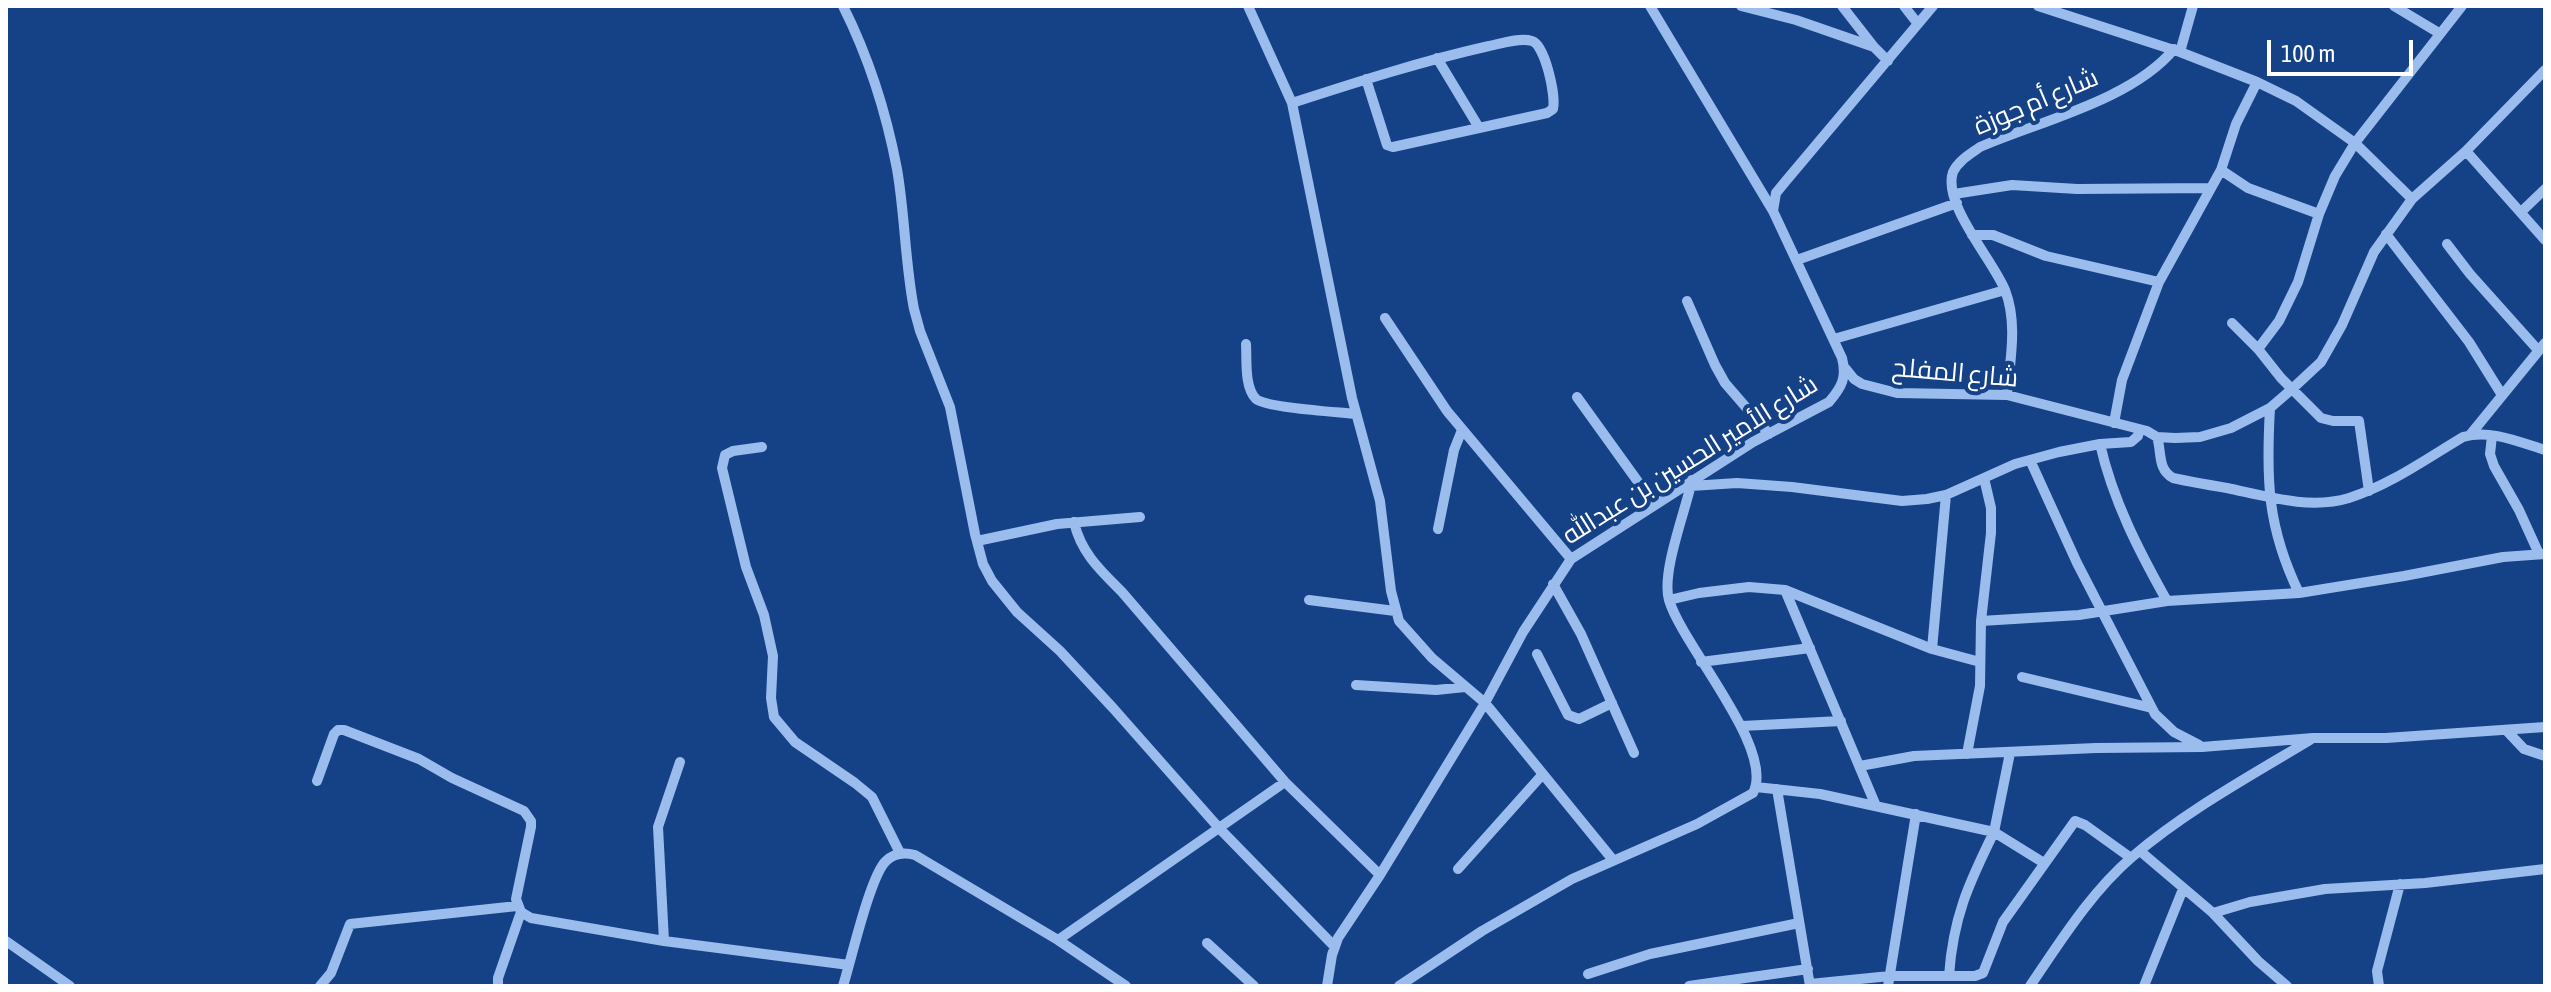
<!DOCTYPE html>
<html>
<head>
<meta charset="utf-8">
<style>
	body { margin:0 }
	#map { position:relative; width:2551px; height:992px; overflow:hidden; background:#154286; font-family:"Asap Condensed",sans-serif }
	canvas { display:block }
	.frame { position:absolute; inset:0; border:8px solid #fff; pointer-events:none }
	.scale { position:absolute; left:2267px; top:40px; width:146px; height:36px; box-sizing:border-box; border:4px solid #fff; border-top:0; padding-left:10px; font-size:24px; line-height:28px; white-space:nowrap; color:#fff; -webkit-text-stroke:6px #154286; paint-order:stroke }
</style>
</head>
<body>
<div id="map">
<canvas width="2551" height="992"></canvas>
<div class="frame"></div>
<div class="scale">100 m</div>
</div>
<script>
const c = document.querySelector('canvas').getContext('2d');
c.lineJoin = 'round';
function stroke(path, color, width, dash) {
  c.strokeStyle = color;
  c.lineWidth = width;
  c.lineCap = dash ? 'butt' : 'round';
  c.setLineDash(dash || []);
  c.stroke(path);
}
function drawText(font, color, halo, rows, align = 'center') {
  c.font = font + ' "Asap Condensed",Cairo,sans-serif';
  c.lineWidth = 8;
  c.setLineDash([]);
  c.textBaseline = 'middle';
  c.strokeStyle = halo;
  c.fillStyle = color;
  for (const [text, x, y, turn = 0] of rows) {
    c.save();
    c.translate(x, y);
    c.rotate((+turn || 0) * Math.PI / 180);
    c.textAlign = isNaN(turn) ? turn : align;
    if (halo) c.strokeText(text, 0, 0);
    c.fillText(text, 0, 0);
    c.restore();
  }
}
stroke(new Path2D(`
	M843,6C869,58 886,111 897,169C905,215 905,263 914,309L920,331L950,407L975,534L983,564L992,581L1017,612L1060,651L1113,708L1219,828L1334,946
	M1248,6L1292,103L1352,398L1380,501L1391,591L1399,621L1432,658L1485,703L1613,860
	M1741,6L1796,20L1874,47
	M1842,6L1874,47L1888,61
	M1904,6L1918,24
	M2038,6L2180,52L2257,82L2296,101L2355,143L2412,199
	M2394,6L2439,33
	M2180,52L2193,6
	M1437,58L1478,126
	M1292,103C1357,82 1422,61 1489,46C1501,44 1519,37 1532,41C1545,45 1556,95 1553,109L1547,113L1393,147L1387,145L1366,79
	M2466,151L2545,240
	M2221,170L2248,188L2319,214
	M1954,194L2012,185L2077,189L2211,188
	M1773,211L1776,193L1785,182L1933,6
	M2521,212L2545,189
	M2386,234L2469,342L2502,395
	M1972,235H1993L2046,256L2159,282
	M2447,244L2470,274L2538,350
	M1797,260L1957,203
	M1687,301L1715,365L1725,383L1769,434
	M1385,318L1447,411L1571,559
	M2232,323L2258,349L2281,378L2321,418L2333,421H2359L2369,491
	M1834,339L2005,290
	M1246,344C1247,359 1244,387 1256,399C1267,408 1338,412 1356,414
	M2258,349L2279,321L2298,282L2319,214L2335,176L2355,143L2462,6
	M1846,369L1854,379L1862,384L1897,393L2007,395L2147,431L2157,437L2175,438L2200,437L2231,428L2270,408L2292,389L2321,362L2342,325L2374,252L2412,199L2466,151L2545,70
	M2007,395C2010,361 2018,323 2005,290C1993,260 1942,204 1953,172C1958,161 1970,154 1980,147C2040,121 2132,100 2174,49
	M1577,397L1654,504
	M2270,408C2266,479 2267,527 2299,593
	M2114,423L2122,380L2159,282L2221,170L2236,124L2257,82
	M2470,435L2545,343
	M2492,436L2490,454L2494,466L2519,510L2539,554
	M2157,437C2162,452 2157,469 2173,478C2191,482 2209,485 2227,488C2265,496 2310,510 2349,498C2390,485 2426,459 2463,437C2490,429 2519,442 2545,450
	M2100,444C2113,501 2139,551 2167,601
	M762,447L733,451L725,455L722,468L746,567L764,615L773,656L771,698L774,717L795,742L855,783L872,797L900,853
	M2030,460L2077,563L2155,714L2174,732L2199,745
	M1691,486L1737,483L1792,487L1902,501L1927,499L1946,495L2015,464L2059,452L2100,444L2131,442L2138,436L2139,430
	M1074,522C1081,553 1101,571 1122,592L1285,782L1380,875
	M1438,529L1454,450L1462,430
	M977,541L1057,524L1140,517
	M1553,584L1581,634L1634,753
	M1785,590L1876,806
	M1309,600L1395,611
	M1669,600L1699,593L1749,587L1785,590L1932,649L1980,662
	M1981,621L2079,615L2167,601L2299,593L2404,576L2503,557L2545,554
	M1932,649L1946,495
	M1537,654L1568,715L1579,719L1612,703
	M1701,662L1810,648
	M2022,677L2152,708
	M1356,685L1436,690L1465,687
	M1742,726L1841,721
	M2507,731L2524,749L2545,756
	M1967,754L1980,686L1981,621L1991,533V508L1984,478
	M1860,766L1914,756L2096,748L2202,747L2313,738H2386L2545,727
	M317,781L334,734L338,730H344L419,759L452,778L524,811L531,821V827L516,899L521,912L531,918L664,941L849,965
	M1756,787L1820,794L1994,832L2010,753
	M1777,789L1810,986
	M2140,851L2213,913L2250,902L2325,889L2425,883L2545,869
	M1458,869L1542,775
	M2213,913L2258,961L2287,986
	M1058,940L1285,782
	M6,941L70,986
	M664,941L658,827L680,762
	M1207,943L1254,986
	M1588,974L1650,954L1799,923
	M1949,976C1953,917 1969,883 1994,832L2044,863
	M1810,984L1890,976H1975L1983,973L2003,922L2075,821L2085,825L2131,858
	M320,986L331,973L350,924L517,906
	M498,986V978L521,912
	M843,986C851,961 870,876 886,861C894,853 904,852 915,855L1058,940L1126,986
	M1327,986L1332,955L1338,938L1380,875L1485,703L1523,632L1571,559L1753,442L1829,402C1842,387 1847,377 1842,358L1773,211L1650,6
	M1399,986L1482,931L1572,879L1697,824L1753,793C1776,749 1683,647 1669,600C1661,572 1686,510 1692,480
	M1689,986L1808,969
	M1888,986L1916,814
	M2030,986C2060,942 2091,892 2132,857C2186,811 2250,776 2310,740
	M2144,986L2183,889
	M2379,986L2377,971L2400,884`), '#9bbdee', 10);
drawText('26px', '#fff', '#154286', [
	["شارع أم جوزة",2036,102,-23],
	["شارع المفلح",1955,373,5],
	["شارع الأمير الحسين بن عبدالله",1690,460,-32]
]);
</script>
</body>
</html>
